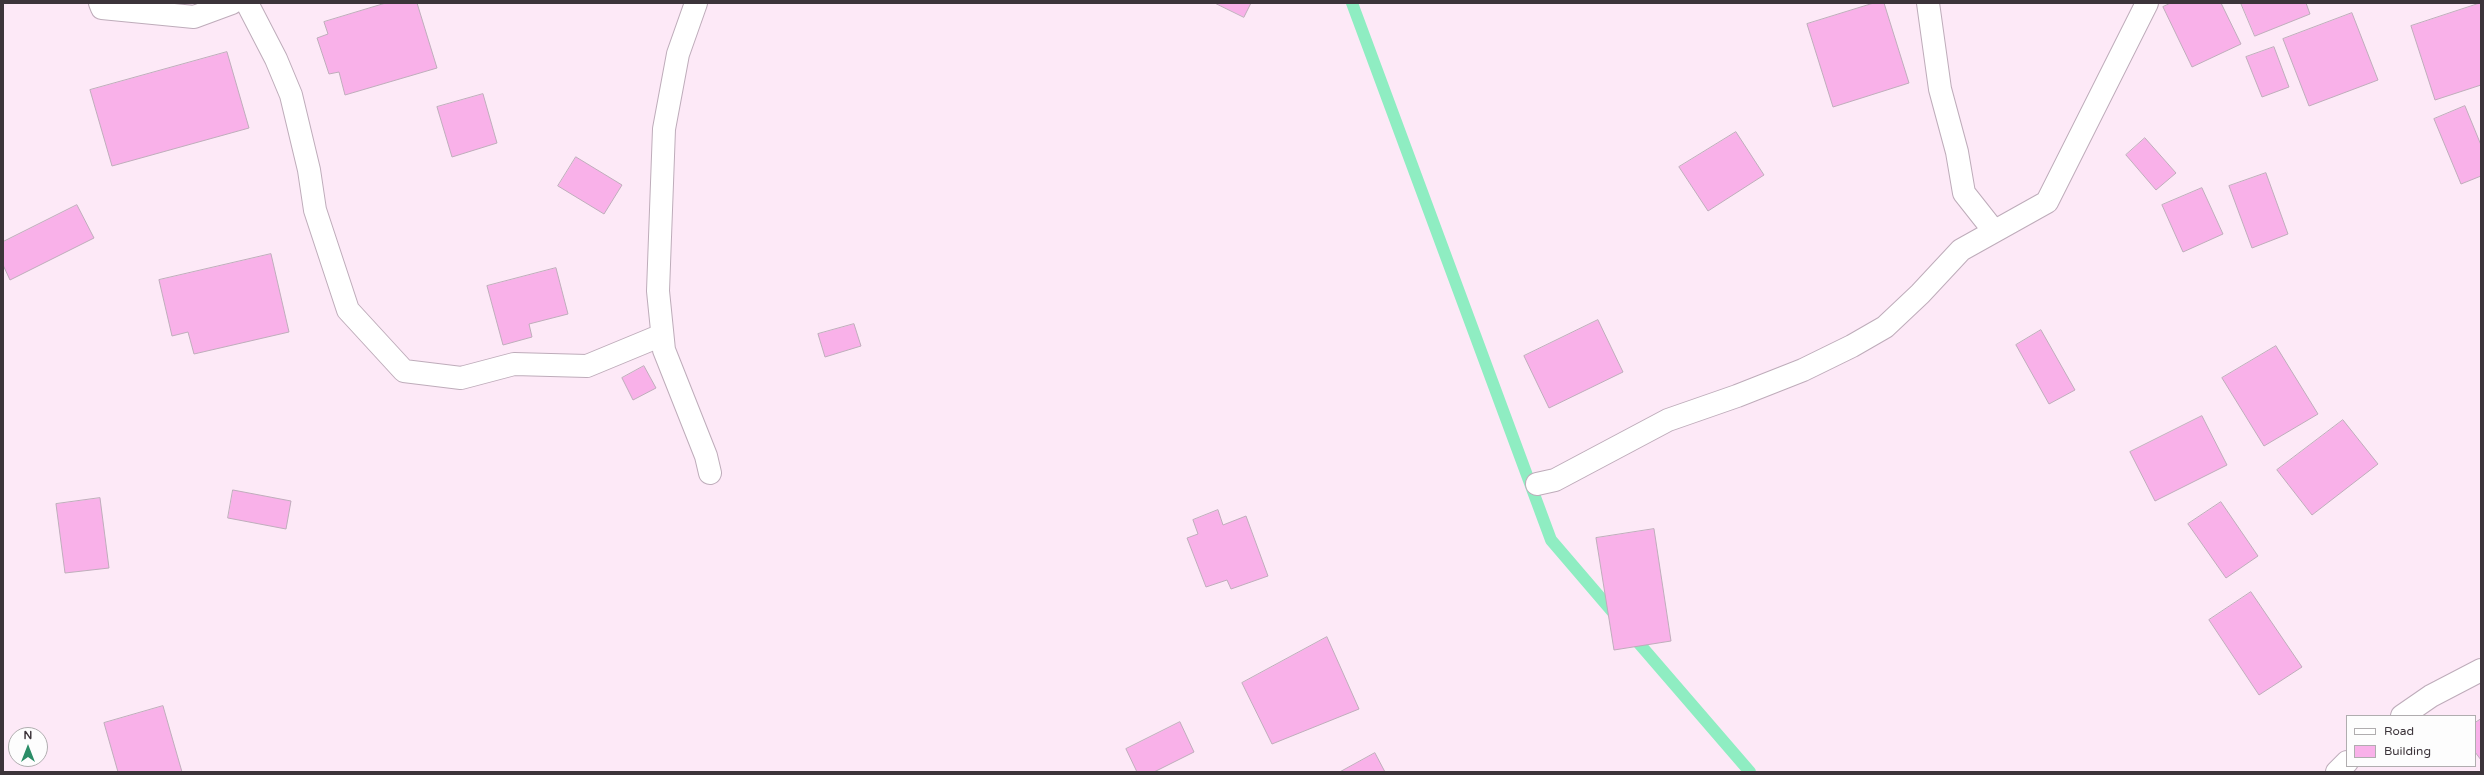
<!DOCTYPE html>
<html>
<head>
<meta charset="utf-8">
<style>
	body { margin:0 }
	#map { position:relative; width:2484px; height:775px; overflow:hidden; background:#fde9f7; font-family:"Varela Round",sans-serif }
	canvas { display:block }
	.frame { position:absolute; inset:0; border:4px solid #3c343a; pointer-events:none }
	.legend { position:absolute; left:2346px; top:715px; width:130px; height:52px; box-sizing:border-box; background:#fdfdfd; border:1px solid #b0adaf; margin:0; padding:5px 7px; list-style:none; font-size:12px; color:#3c343a }
	.legend li { display:flex; align-items:center; gap:8px; height:20px }
	.legend b { width:20px; border:1px solid #b0adaf }
	.north { position:absolute; left:8px; top:727px; width:40px; height:40px; box-sizing:border-box; background:#fdfdfd; border:1px solid #b0adaf; border-radius:50%; rotate:0deg; font-size:11px; font-weight:700; line-height:16px; text-align:center; color:#3c343a }
	.north::after { content:''; display:block; margin:auto; width:14px; height:18px; background:#2b8d67; clip-path:polygon(50% 0,100% 100%,50% 72%,0 100%) }
</style>
</head>
<body>
<div id="map">
<canvas width="2484" height="775"></canvas>
<div class="frame"></div>
<ul class="legend">
<li><b style="height:5px;background:#fff"></b>Road</li>
<li><b style="height:11px;background:#f9b1e9"></b>Building</li>
</ul>
<div class="north">N</div>
</div>
<script>
const c = document.querySelector('canvas').getContext('2d');
c.lineJoin = 'round';
function stroke(path, color, width, dash) {
  c.strokeStyle = color;
  c.lineWidth = width;
  c.lineCap = dash ? 'butt' : 'round';
  c.setLineDash(dash || []);
  c.stroke(path);
}
function paint(path, color) {
  c.fillStyle = color;
  c.fill(path, 'evenodd');
}
stroke(new Path2D(`
	M1352,3L1551,540L1617,617
	M1630,633L1750,772`), '#8fedc2', 12);
const building = new Path2D(`
	M386,3H417L437,68L345,95L339,72L329,74L317,38L328,34L324,22Z
	M1215,3H1251L1244,17Z
	M1874,3H1884L1909,83L1833,107L1807,24Z
	M2171,3H2221L2241,44L2192,67L2163,7Z
	M2241,3H2306L2310,14L2255,36Z
	M2481,3V85L2435,100L2411,26Z
	M2352,13L2378,80L2309,106L2283,39Z
	M2274,47L2289,87L2262,97L2246,57Z
	M227,52L249,128L112,166L90,90Z
	M483,94L497,143L452,157L437,107Z
	M2465,106L2481,145V176L2461,184L2434,119Z
	M1736,132L1764,175L1708,211L1679,167Z
	M2145,138L2176,173L2156,190L2126,155Z
	M576,157L622,185L604,214L558,186Z
	M2266,173L2288,234L2252,248L2229,186Z
	M2202,188L2223,234L2183,252L2162,205Z
	M77,205L94,238L10,280L3,265V242Z
	M271,254L289,332L194,354L188,332L172,336L159,280Z
	M556,268L568,314L529,324L532,337L503,345L487,286Z
	M1598,320L1623,372L1549,408L1524,356Z
	M854,324L861,346L825,357L818,334Z
	M2041,330L2075,390L2049,404L2016,345Z
	M2276,346L2318,414L2264,446L2222,378Z
	M644,366L656,388L633,400L622,378Z
	M2202,416L2227,465L2155,501L2130,452Z
	M2343,420L2378,464L2312,515L2277,470Z
	M233,490L291,501L286,529L228,518Z
	M100,498L109,568L65,573L56,504Z
	M2221,502L2258,556L2226,578L2188,524Z
	M1218,510L1223,525L1246,516L1268,576L1231,589L1227,580L1206,587L1187,538L1198,534L1193,520Z
	M1654,529L1671,641L1614,650L1596,538Z
	M2251,592L2302,667L2259,695L2209,620Z
	M1327,637L1359,709L1272,744L1242,683Z
	M163,706L182,772H118L104,723Z
	M2481,719V760L2475,752V723Z
	M1180,722L1194,752L1154,772H1137L1126,749Z
	M1375,753L1385,772H1340Z`);
paint(building, '#f9b1e9');
stroke(building, '#bfadbb', 1);
const minor = new Path2D(`
	M100,3L102,8L194,17L232,3
	M247,3L276,59L291,95L309,170L315,210L348,310L404,371L461,378L514,364L587,366L662,335
	M696,3L678,54L664,129L658,291L664,350L706,456L710,473
	M1928,3L1940,89L1957,152L1964,193L1994,231
	M1537,484L1555,480L1668,420L1737,396L1803,370L1852,346L1885,327L1920,294L1961,250L2047,202L2147,3
	M2402,716L2431,696L2481,670
	M2337,772L2347,762`);
stroke(minor, '#beacba', 24);
stroke(minor, '#fff', 22);
</script>
</body>
</html>
